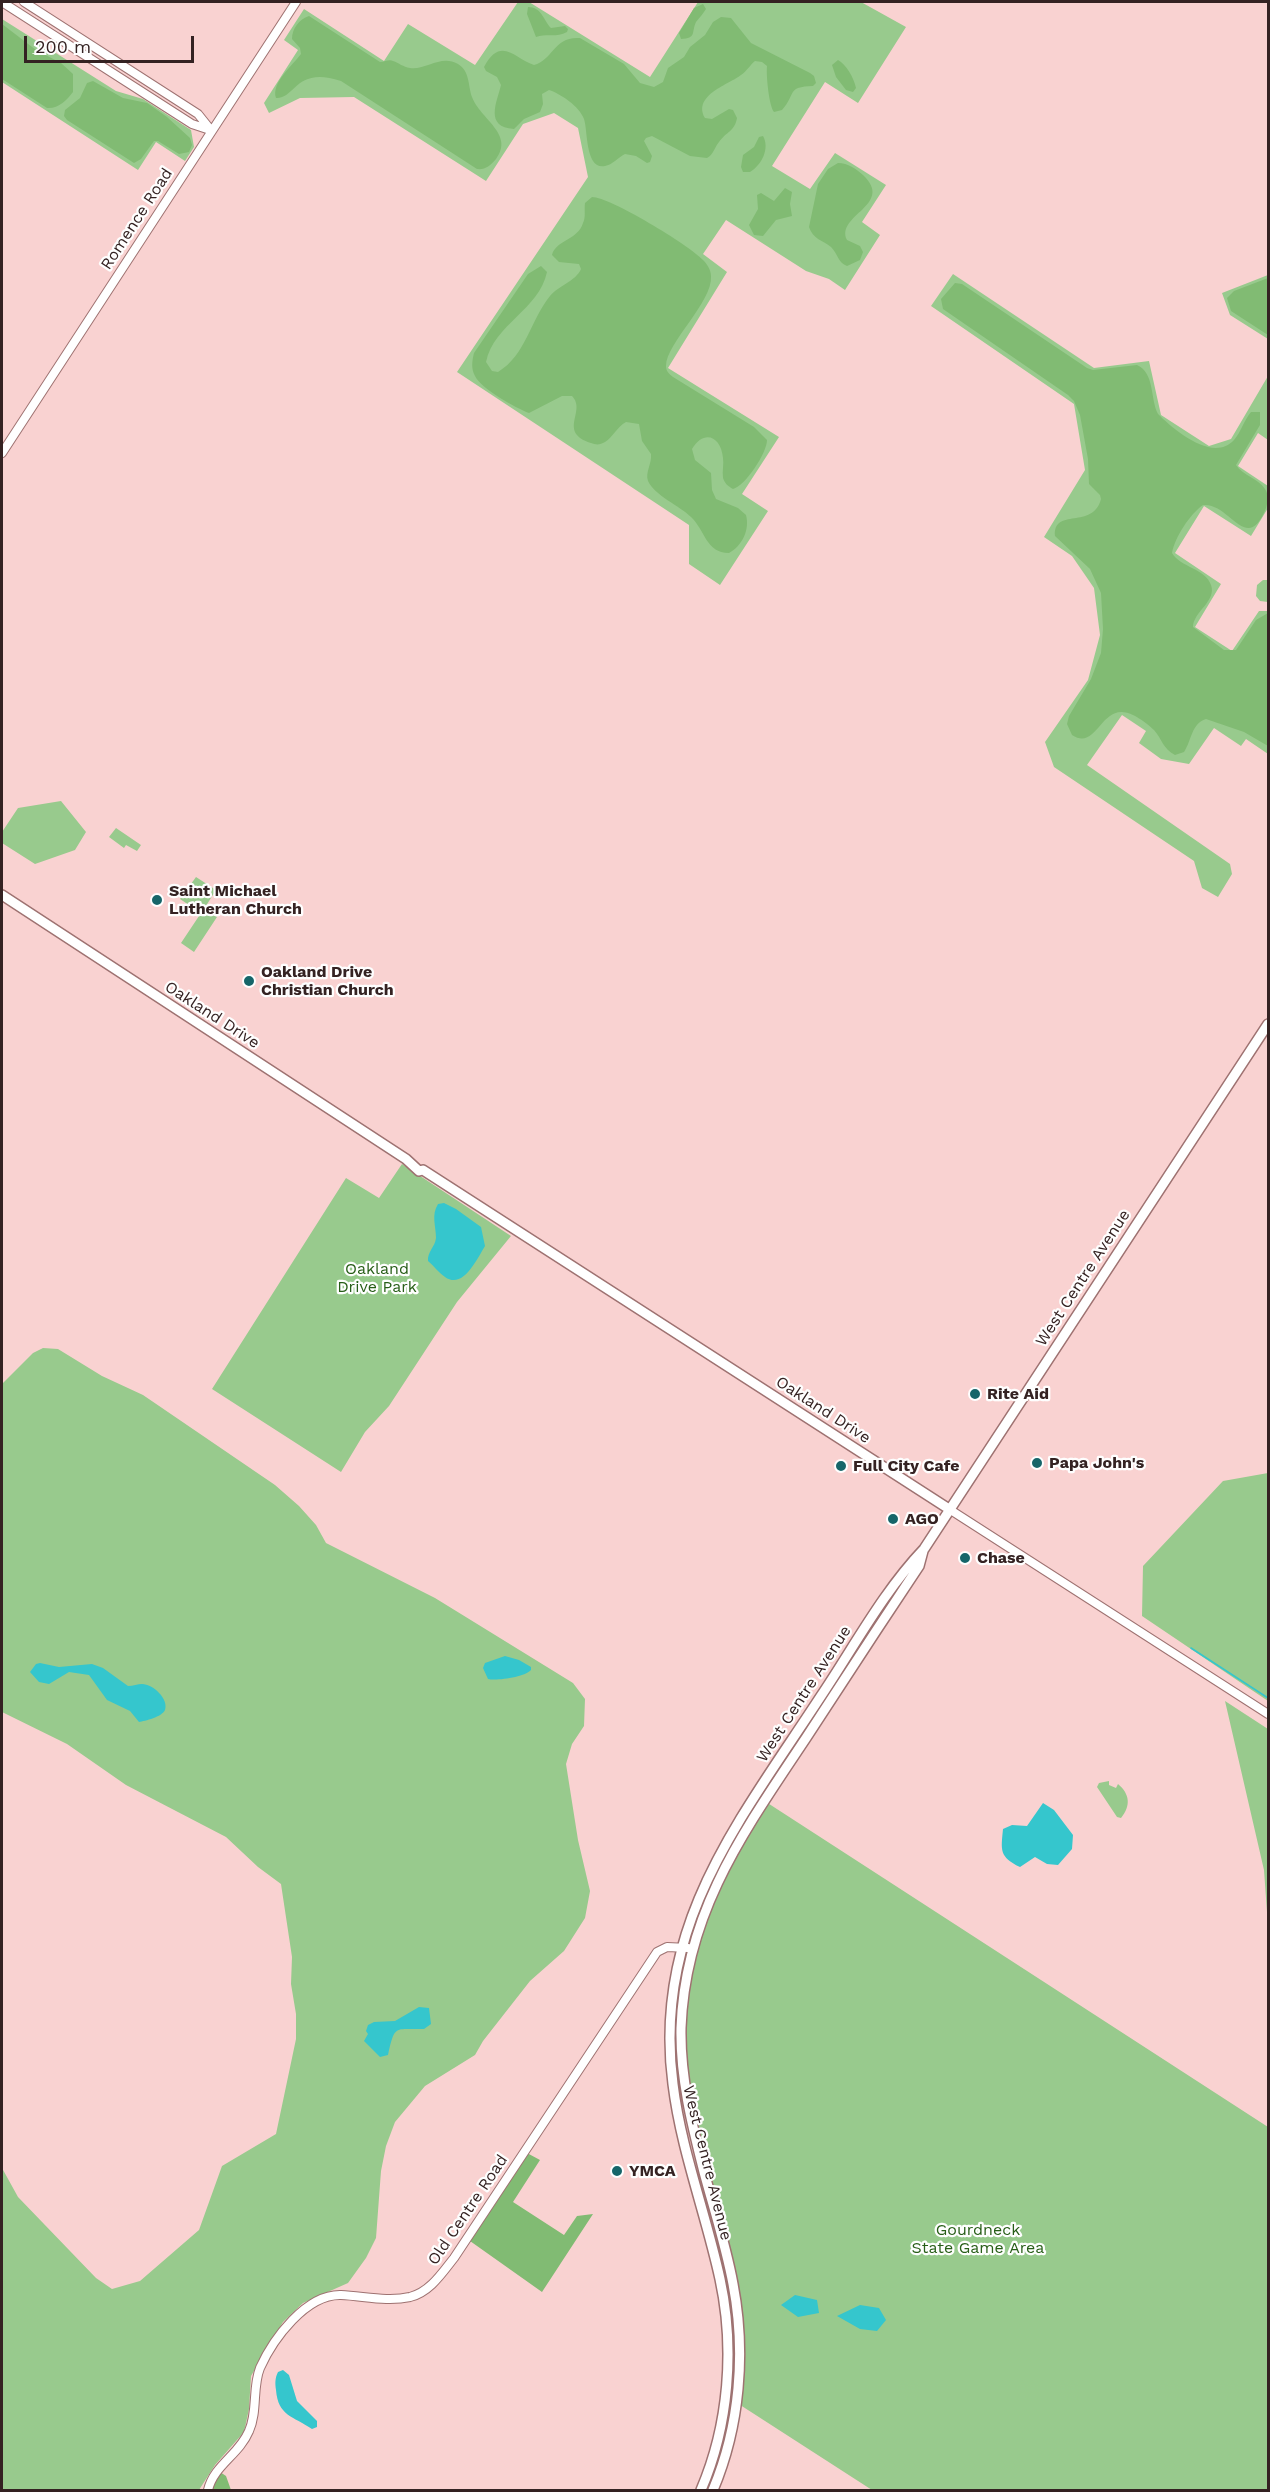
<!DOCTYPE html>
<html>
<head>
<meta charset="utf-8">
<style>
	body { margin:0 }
	#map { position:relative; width:1270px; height:2492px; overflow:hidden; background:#f9d2d1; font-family:"Work Sans",sans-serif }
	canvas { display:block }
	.frame { position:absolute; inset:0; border:3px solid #342222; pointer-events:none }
	.scale { position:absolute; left:24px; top:36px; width:170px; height:27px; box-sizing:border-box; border:3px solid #342222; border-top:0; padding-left:8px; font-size:18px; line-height:21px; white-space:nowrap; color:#342222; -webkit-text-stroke:4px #fefefe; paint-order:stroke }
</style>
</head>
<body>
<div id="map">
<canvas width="1270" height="2492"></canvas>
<div class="frame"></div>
<div class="scale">200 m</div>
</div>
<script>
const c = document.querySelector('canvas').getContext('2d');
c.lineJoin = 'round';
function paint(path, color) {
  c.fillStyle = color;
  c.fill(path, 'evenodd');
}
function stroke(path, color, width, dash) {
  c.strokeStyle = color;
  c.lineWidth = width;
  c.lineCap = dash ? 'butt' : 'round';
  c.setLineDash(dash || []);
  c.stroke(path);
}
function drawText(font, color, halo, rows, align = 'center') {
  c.font = font + ' "Work Sans",sans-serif';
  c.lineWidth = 4.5;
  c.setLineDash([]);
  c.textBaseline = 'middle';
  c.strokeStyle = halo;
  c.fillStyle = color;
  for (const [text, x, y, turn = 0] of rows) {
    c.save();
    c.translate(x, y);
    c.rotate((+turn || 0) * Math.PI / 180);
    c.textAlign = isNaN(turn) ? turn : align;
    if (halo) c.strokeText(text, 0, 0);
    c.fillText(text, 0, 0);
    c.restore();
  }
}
paint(new Path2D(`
	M518,2H529L650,77L698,2H861L906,27L858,103L825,82L772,166L810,189L835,153L886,185L862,222L880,235L845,290L829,279L806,271L726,220L703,254L727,272L668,368L779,437L742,494L768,511L720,585L689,564V525L457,372L588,177L578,128L554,113L523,124L486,181L354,97L300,98L269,113L264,103L298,50L284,40L304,9L384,61L408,24L475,65Z
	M2,19L116,91L143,99L191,130L194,147L185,161L156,142L138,170L2,82Z
	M953,274L1094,368L1149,361L1161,415L1209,446L1231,439L1268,376V440L1258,433L1238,466L1268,486V508L1251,536L1204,506L1175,553L1221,584L1195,627L1232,651L1259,611H1268V754L1246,739L1241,746L1214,728L1189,764L1161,759L1139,743L1146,731L1122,715L1087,765L1230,864L1232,874L1218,897L1202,888L1194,861L1054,767L1045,742L1088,680L1100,635L1094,588L1072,556L1044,537L1085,470L1074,404L931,306Z
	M1268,275V339L1230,315L1222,293Z
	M1263,580H1268V602L1260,601L1256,596L1257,585Z
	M61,801L86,832L75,850L35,864L2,843V832L18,808Z
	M116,828L141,845L137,851L126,845L124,848L109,837Z
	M196,877L216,890L204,909L217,917L194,952L181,943L201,913L180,899Z
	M402,1164L511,1236L457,1302L389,1406L365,1432L341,1472L212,1389L346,1178L379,1198Z
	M43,1348L58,1349L102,1376L143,1395L275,1485L299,1506L316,1525L326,1543L435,1598L573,1683L585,1699L584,1726L572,1744L566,1764L578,1840L590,1891L585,1918L564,1951L530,1981L483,2041L475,2055L425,2086L395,2122L386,2146L381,2171L376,2238L366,2258L348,2283L303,2303L283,2322L251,2376L249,2409L244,2432L215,2465L199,2490H2V2168L18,2197L96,2278L112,2289L140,2281L199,2230L222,2166L276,2134L296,2039V2014L291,1984L292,1957L281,1884L258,1867L226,1837L126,1785L67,1744L2,1712V1384L33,1353Z
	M1268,1473V1701L1142,1616L1143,1566L1223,1481Z
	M1225,1701L1268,1729V1926L1264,1870Z
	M1109,1781V1785L1116,1788L1118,1784C1130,1794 1131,1806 1121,1818L1117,1817L1097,1787L1099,1783Z
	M763,1800L1268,2127V2490H872L734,2401L738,2362L732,2286L682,2086L679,2022L706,1899L734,1842Z`), '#98ca8d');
paint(new Path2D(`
	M703,4L706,9C703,14 699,18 696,22C691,33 697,38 681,39L679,33L694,8Z
	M528,7C542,7 543,20 551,28L565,26L568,29L567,32C556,38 548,33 536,37L527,14Z
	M309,16L380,62C385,62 389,59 393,61C399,63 403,67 410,68C427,70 441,54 458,64C470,71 468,86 472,97C480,119 515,134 496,159C490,166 485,170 477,169L341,81C295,66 296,99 276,98C271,83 292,66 301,54L300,48L292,39C292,29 299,19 309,16Z
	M721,17L731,18L751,43L810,73L814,76L816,83L813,86C786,87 797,93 782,110L774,112C769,106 766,75 767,66L762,62L755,61C750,65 747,71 741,75C730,84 692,95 705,118L712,119L729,109L733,110L737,118C735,131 726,132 719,142C714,148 714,154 707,158L690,156L652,136L646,138L644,141L652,156L650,162L647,163L636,156L625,154C619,157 612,165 605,166C585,170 588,131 584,119C579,106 561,94 549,90L542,94L543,104L540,112L524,119L514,129C484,127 497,102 501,85L497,77L486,71L484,67C501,35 515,59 534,65C553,60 554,36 580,38L624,64L640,83L654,87L663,82L668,68L684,57L690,47L705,35L713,22Z
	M2,24L36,50L61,63L73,74V92C67,100 58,109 47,108L2,79Z
	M838,60C846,64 854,78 856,88L853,92L846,90L836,77L832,65Z
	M93,81L123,98L147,103L167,117L190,138L192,145L189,152L179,154L158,141H154L141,159L134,163L67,120L64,116L65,110L80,98L87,83Z
	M763,136C770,148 762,165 750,172H743L741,167L743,155L754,147L759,137Z
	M838,163C848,163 856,169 863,175C895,205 835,215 847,240L860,246L863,252L860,260L847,266C838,263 838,254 831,247C822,240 813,239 809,227L818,184L828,169Z
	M785,188L792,192L790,204L792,216L776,220L763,236L754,235L749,225L758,209L757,195L761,193L774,201Z
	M592,197C610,197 689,245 703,260C707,264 711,270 711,276C713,302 666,343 666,366C666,371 669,374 673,377L754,427L767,440C767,453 745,486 733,489C728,486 725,484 723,478C722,471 724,464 723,458C721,436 704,429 692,449L695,460L711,473L712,490L716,499L738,508L746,515C750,530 742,546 729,553C706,553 705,530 691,517C680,506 654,495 648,481C645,472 652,464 651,454L642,441L639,424L626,422C617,427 613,437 605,442C600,445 596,445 591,443C557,432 587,411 572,396H562L529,413C516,408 481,389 475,376C471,369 472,361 474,353L528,274L541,266L547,272C539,310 494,324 486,362L492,371L498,372C526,355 530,321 550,296C558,286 576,281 581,269L579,264L559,262L552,255C556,240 578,240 583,223C586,217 584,210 585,203Z
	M1268,278V335L1231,311L1227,298L1234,291Z
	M955,283L962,284L1087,368L1093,370L1137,365C1155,373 1150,399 1158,414C1174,430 1213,463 1234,440C1241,432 1244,420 1251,412H1260V425L1236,465C1243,476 1258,478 1265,489C1269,495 1268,501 1266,508C1247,556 1230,502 1203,505C1190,514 1175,537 1172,553C1180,567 1206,569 1211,585C1217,601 1193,612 1193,627L1224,650H1236L1256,620L1268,613V746L1244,732L1206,719C1191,724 1192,740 1184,752L1175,755C1163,749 1162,739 1154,730C1147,723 1132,712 1122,712C1100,711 1095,750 1072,735L1067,724L1069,716L1091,679L1101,653L1103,629L1101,593L1090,569L1055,536C1053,507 1093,530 1101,499L1100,495L1089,484L1088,459L1080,415L1074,401L1068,395L943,309L941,299Z
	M527,2153L540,2160L513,2202L564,2235L577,2216L593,2214L542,2292L470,2241Z
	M220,2472L226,2476L231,2490H209Z`), '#81bb73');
paint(new Path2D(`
	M444,1203L456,1209L481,1227L485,1246C477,1259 463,1290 445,1277C439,1273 434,1266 428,1261C427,1252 435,1247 436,1238C436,1226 431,1215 438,1204Z
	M505,1656L519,1660L531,1667V1670C525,1677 497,1681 488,1679L483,1668L485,1663Z
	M40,1663L59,1667L92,1664L103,1668L128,1686C133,1686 138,1684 142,1684C153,1684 169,1699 165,1710C162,1717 145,1721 139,1722L130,1711L107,1700L89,1675L69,1672L49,1684L39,1682L30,1672L36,1664Z
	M1043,1803L1054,1810L1073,1835L1072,1849L1058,1865L1047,1864L1035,1857L1020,1867C999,1857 1001,1850 1003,1829L1012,1825L1027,1826Z
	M419,2007L429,2008L431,2024L424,2029C395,2030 395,2023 388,2055L380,2057L364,2041L368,2034L366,2031L368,2025L374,2022L395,2021Z
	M795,2295L817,2300L819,2313L798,2317L781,2305Z
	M860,2305L879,2308L886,2320L877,2331L860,2329L837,2316Z
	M283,2370L289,2375L297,2401L317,2421V2427L312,2429C293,2416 278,2416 276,2390C275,2383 275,2378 278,2372Z`), '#35c6cd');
stroke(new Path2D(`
	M1191,1648L1268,1698`), '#35c6cd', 1.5);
const minor = new Path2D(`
	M2,2L192,124L210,130
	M24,2L198,114L210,129
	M2,453L296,2
	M949,1509L1268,1714
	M208,2490C214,2465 239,2455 249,2431C258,2411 252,2388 260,2368C273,2339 306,2294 341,2295C364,2296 387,2302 410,2297C430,2292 442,2273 454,2258L657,1952L667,1947L688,1948`);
const major = new Path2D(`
	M2,895L406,1159L419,1171L423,1170L949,1509
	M701,2490C729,2425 735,2348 720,2279C706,2214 681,2150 673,2084C652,1926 740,1820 821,1696C854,1647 883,1592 924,1549L1268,1024
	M713,2490C740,2426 746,2352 733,2284C726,2246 714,2209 704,2172C692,2125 680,2077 681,2028C685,1912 744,1831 806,1738C843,1681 881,1623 919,1566L923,1551`);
stroke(minor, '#9e7271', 10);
stroke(major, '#9e7271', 12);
stroke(minor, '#fff', 8);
stroke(major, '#fff', 9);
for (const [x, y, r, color] of [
	[157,900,6,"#166569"],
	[249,981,6,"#166569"],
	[975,1394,6,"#166569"],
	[1037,1463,6,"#166569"],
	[841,1466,6,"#166569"],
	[893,1519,6,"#166569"],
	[965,1558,6,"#166569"],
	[617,2171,6,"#166569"]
]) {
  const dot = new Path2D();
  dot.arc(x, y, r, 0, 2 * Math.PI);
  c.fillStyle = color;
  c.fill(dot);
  stroke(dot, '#fefefe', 2);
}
drawText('16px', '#342222', '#fefefe', [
	["Romence Road",137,219,-57],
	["Oakland Drive",212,1015,33],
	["West Centre Avenue",1083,1278,-57],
	["Oakland Drive",823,1410,33],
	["West Centre Avenue",804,1694,-57],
	["West Centre Avenue",707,2163,76],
	["Old Centre Road",468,2210,-56]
]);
drawText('bold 16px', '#342222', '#fefefe', [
	["Saint Michael",169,891],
	["Lutheran Church",169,909],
	["Oakland Drive",261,972],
	["Christian Church",261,990],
	["Rite Aid",987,1394],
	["Papa John's",1049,1463],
	["Full City Cafe",853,1466],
	["AGO",905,1519],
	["Chase",977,1558],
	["YMCA",629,2171]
], 'left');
drawText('16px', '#275e17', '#fefefe', [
	["Oakland",377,1269],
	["Drive Park",377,1287],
	["Gourdneck",978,2230],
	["State Game Area",978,2248]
]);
</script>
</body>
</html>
